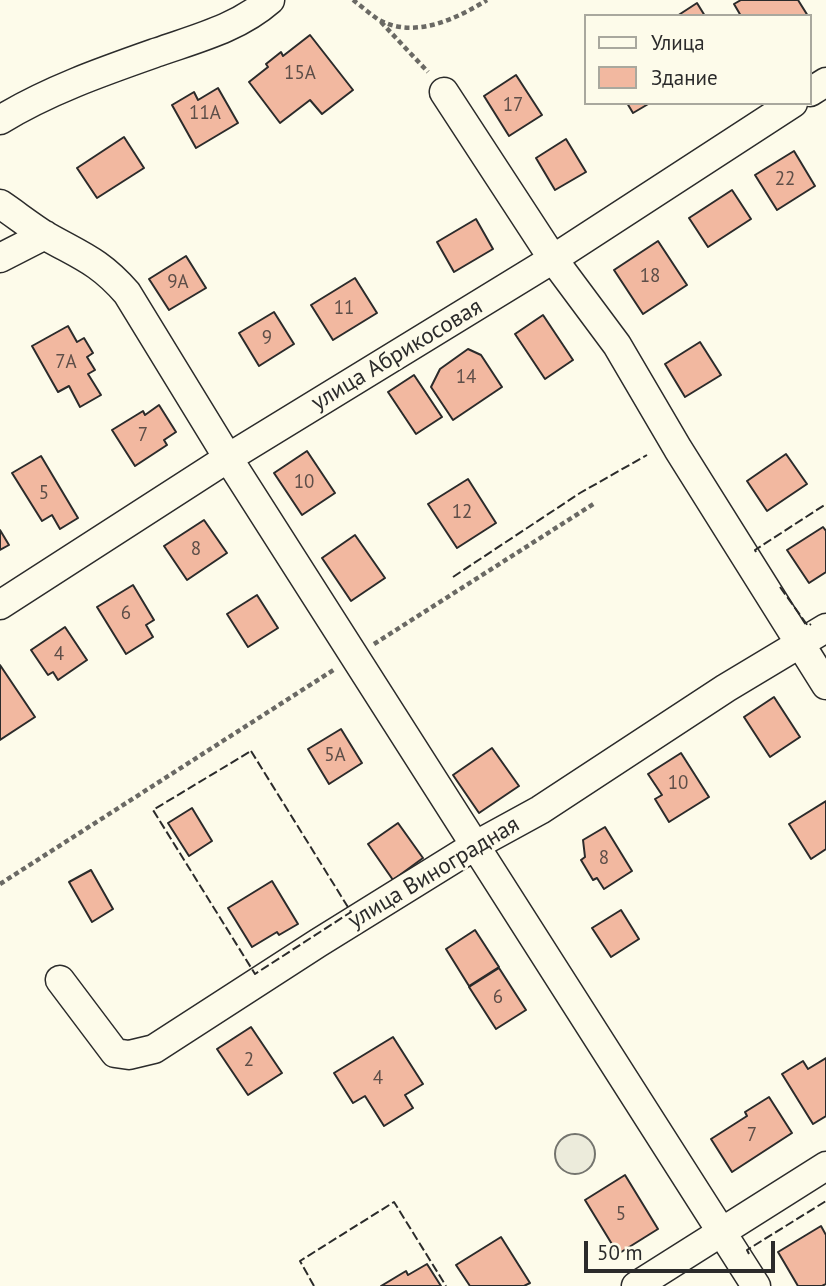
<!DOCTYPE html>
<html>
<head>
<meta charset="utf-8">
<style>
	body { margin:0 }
	#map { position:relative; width:826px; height:1286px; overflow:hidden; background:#fdfbea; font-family:"PT Sans",sans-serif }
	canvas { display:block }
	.legend { position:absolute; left:584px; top:14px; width:228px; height:91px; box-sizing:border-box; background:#fdfbea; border:2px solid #a9a89e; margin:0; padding:9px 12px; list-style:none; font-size:21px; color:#2b2b2b }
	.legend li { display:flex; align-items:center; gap:14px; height:35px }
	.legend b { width:35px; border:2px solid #a9a89e }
	.scale { position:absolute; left:584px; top:1241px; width:191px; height:32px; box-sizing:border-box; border:4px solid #2b2b2b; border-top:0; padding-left:9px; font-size:21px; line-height:24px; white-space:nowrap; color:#2b2b2b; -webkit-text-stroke:5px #fdfbea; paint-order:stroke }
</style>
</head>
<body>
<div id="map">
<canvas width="826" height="1286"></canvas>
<ul class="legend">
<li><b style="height:9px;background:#fdfbea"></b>Улица</li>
<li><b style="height:19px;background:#f2b8a0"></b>Здание</li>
</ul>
<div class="scale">50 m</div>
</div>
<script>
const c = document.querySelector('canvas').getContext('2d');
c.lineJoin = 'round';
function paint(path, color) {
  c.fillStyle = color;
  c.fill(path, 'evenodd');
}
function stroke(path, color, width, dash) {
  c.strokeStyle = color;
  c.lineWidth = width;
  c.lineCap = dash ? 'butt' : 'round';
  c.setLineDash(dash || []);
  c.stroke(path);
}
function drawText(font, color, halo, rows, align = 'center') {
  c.font = font + ' "PT Sans",sans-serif';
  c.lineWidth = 5;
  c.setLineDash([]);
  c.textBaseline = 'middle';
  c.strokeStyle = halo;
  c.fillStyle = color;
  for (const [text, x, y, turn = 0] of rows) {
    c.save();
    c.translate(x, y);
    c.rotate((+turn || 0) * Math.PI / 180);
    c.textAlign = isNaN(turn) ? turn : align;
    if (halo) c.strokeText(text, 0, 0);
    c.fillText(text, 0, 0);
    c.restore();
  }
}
const green = new Path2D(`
	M555 1154a20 20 0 1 1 40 0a20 20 0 1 1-40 0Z`);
paint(green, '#ecebdb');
stroke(green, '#74746e', 2);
const building = new Path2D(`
	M741,0H798L808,16H741L734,4Z
	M697,3L705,16H677Z
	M310,35L353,90L322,114L310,100L280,123L249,82L268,67L266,64L281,52L283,56Z
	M516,75L542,115L509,136L484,96Z
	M218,88L238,123L196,148L172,105L194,92L198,100Z
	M627,103H650L633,113Z
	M124,137L144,168L97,198L77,168Z
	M566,139L586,172L555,190L536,158Z
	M794,151L815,186L777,210L755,175Z
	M732,190L751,219L708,247L689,218Z
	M476,219L493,249L454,272L437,242Z
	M658,241L687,285L643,314L614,270Z
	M186,256L206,288L169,310L149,279Z
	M355,278L377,313L333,340L311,305Z
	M274,312L294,344L259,366L239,333Z
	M543,315L573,360L545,379L515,334Z
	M68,326L77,342L84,338L93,353L87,357L95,370L88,374L101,395L80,407L69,386L58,392L32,346Z
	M700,342L721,375L685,397L665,364Z
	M468,349L481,355L502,387L453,420L431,387L440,369Z
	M414,375L442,417L416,434L388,392Z
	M159,405L176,432L164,440L167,445L135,466L112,430L143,411L145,415Z
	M307,451L335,493L302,515L274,473Z
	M786,454L807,484L767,511L747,481Z
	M41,456L78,518L60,529L52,515L42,521L12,473Z
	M468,479L496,523L457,548L428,504Z
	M204,520L227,553L187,580L164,546Z
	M823,527L826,531V572L809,583L787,550Z
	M0,530L9,545L0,550Z
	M355,535L385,578L351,601L322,558Z
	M133,585L154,620L146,625L153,637L126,654L97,607Z
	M257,595L278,628L248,647L227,614Z
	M65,627L87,660L58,680L53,672L48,675L31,650Z
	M0,665L35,717L0,740Z
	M774,697L800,737L770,757L744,717Z
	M341,729L362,763L329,784L308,749Z
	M492,748L519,786L479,813L453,775Z
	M681,753L709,797L669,822L655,799L662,795L648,774Z
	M826,801V849L811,859L789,824Z
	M192,808L212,841L189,856L168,823Z
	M398,823L423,858L393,880L368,844Z
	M605,827L632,871L604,889L597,878L593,880L581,860L585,857L583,840Z
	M91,870L113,909L92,922L69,882Z
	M272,881L298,924L279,935L277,932L252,947L228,908Z
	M621,910L639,939L611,957L592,928Z
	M475,930L499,967L469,986L446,949Z
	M499,968L526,1010L496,1029L469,987Z
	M251,1027L282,1073L248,1095L217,1049Z
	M393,1037L423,1084L405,1095L413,1108L384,1126L365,1096L353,1103L334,1073Z
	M826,1058V1116L813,1124L782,1074L803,1061L808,1069Z
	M769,1097L792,1133L732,1172L711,1139L747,1116L745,1112Z
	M625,1175L658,1229L618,1254L585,1200Z
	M821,1226L826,1235V1284L822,1286H798L778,1252Z
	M501,1237L530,1283L524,1286H470L456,1265Z
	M427,1264L441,1286H381L406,1271L408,1275Z`);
paint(building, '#f2b8a0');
stroke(building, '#2b2b2b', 2);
const minor = new Path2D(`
	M444,92L553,259L617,345L678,449L826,685
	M810,92L826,82
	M0,120C49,90 104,71 158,52C198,38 238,28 270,0
	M0,204C15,214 30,226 46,236C81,256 99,261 127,293L228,458L756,1286
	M0,258L45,235
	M0,605L228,458L553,259L793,103
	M60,980L115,1053L129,1055L154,1049L318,943L476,845L540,810L726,688L826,628
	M636,1286L826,1166`);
stroke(minor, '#2b2b2b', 31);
stroke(new Path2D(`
	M353,0C361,6 370,14 379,20C415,39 456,19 487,0
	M381,22L428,72
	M374,644L595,503
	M0,884L335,669`), '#6a6964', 4.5, [5, 3.5]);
stroke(minor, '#fdfbea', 28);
stroke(new Path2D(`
	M756,552L755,550L826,504
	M453,577L580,493L647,455
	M780,587L808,626L811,624
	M251,751L351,912L255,974L153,810Z
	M749,1254L747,1250L826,1201
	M314,1286L300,1261L394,1202L446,1286`), '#2b2b2b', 2, [9, 3.5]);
drawText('19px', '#5d4e48', null, [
	["15А",300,74],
	["17",513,106],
	["11А",205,114],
	["22",785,180],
	["18",650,277],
	["9А",178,283],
	["11",344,309],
	["9",267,339],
	["7А",66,363],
	["14",466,378],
	["7",143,436],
	["10",304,483],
	["5",44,494],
	["12",462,513],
	["8",196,550],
	["6",126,614],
	["4",59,655],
	["5А",335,756],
	["10",678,784],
	["8",604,859],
	["6",498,998],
	["2",249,1061],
	["4",378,1079],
	["7",752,1136],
	["5",621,1215]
]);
drawText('23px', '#2b2b2b', '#fdfbea', [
	["улица Абрикосовая",397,355,-31],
	["улица Виноградная",434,873,-31]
]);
</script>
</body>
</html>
